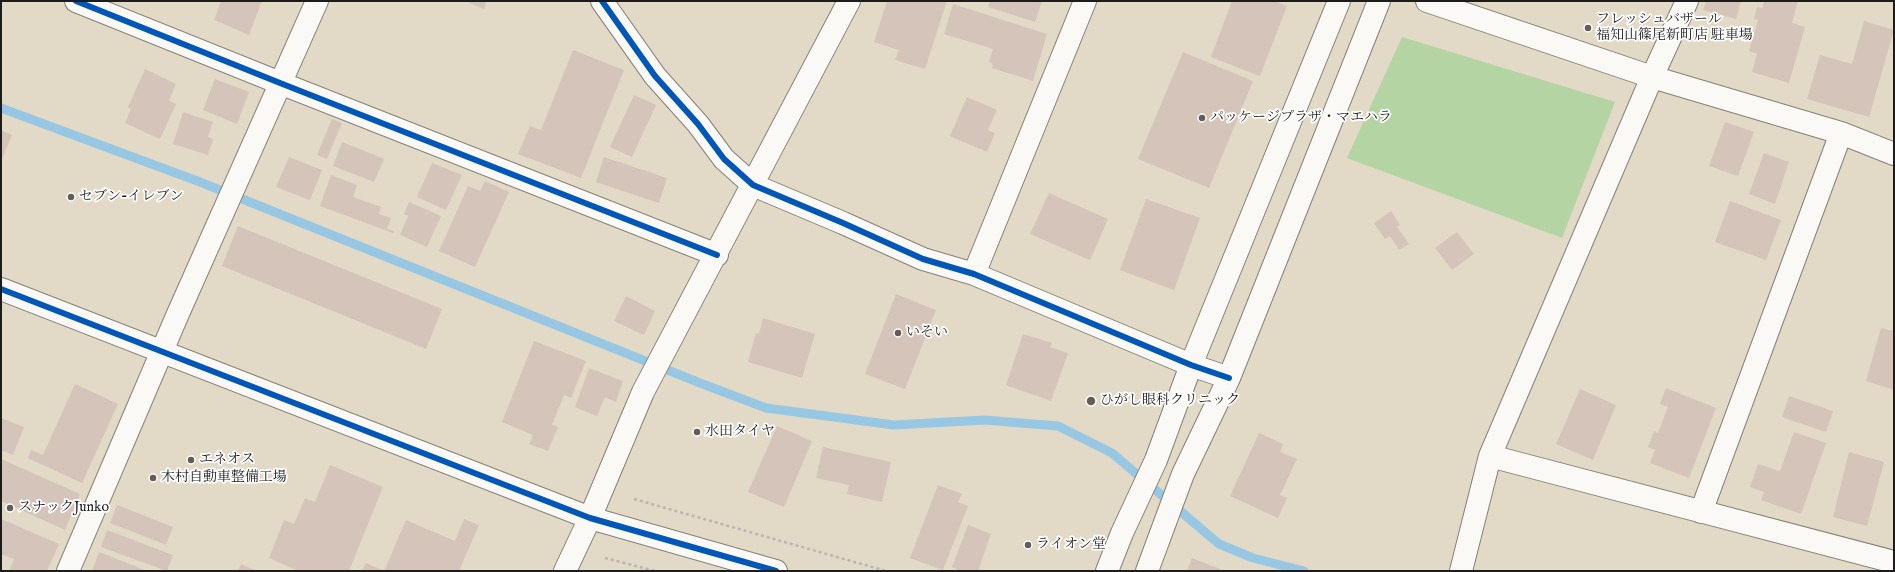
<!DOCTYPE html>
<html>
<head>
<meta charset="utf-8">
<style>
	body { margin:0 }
	#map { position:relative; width:1895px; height:572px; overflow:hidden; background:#e2dac6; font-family:"IM FELL English",serif }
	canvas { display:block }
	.frame { position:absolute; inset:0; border:2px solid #1c1c1c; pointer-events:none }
</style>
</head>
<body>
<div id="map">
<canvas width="1895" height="572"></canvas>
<div class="frame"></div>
</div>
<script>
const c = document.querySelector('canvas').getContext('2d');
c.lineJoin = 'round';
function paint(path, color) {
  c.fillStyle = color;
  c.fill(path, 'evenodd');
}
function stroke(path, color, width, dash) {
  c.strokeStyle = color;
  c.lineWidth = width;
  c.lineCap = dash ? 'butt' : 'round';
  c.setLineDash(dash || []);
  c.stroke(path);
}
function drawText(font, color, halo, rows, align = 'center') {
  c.font = font + ' "IM FELL English","Noto Serif JP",serif';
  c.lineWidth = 3.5;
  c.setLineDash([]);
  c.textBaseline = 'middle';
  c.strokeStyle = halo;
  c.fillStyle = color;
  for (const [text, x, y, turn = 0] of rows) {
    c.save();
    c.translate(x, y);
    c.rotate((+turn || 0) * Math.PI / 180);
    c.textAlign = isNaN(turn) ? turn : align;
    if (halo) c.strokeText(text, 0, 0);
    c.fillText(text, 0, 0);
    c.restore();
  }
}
paint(new Path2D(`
	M1402,37L1615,102L1562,238L1347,158Z`), '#b5d4a3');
stroke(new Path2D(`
	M1,108L200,182L700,383L766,408L894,425L984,420L1058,426L1112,453L1219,544L1253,558L1304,571`), '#97c7e3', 9);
paint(new Path2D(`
	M221,1H262L249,35L214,20Z
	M465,1H487L484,9Z
	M887,1H947L925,69L895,60L899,50L874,42Z
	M990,1H1042L1035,22L988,7Z
	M1232,1H1274L1287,6L1260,76L1211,57Z
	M1706,1H1741L1736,19L1703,10Z
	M1764,1H1798L1792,23L1805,27L1789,83L1752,72L1757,54L1749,51L1758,20L1754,19L1757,7L1762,8Z
	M953,4L1047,34L1033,81L992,68L993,64L989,62L993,49L944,34Z
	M1864,21L1894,30L1869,117L1807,99L1820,55L1852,64Z
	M573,50L624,70L581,178L518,154L530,126L541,130Z
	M1183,52L1253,81L1209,188L1138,159Z
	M145,69L176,84L169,101L176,104L160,139L125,123L131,109L128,107Z
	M215,79L249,92L237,124L203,110Z
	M634,95L656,105L632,157L610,147Z
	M967,97L997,110L988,130L995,133L987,152L950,136Z
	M183,112L213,122L208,137L213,139L208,155L173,144Z
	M332,119L342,123L327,159L317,155Z
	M1725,122L1754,132L1738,176L1709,166Z
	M1,130L12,135L1,161Z
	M342,142L384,159L374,182L333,166Z
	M1764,153L1789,162L1775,204L1749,194Z
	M289,157L322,170L310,200L276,187Z
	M604,157L667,178L659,203L596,182Z
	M432,163L462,175L446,210L417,197Z
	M331,175L357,185L353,197L381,207L379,214L391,218L387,229L394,231L393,233L320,206Z
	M485,181L509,192L475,267L439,251L468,186L480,191Z
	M1049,193L1108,219L1090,260L1030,234Z
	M1146,199L1200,218L1174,290L1120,270Z
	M1730,201L1781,220L1766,260L1715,242Z
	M409,202L441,216L427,247L400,235L408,216L404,214Z
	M1391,211L1400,225L1397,227L1409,244L1399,250L1390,236L1385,239L1374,223Z
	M238,226L442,309L426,349L222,266Z
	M1457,232L1474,254L1452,270L1435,248Z
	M896,294L936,310L905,389L865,374Z
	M626,296L655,311L644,335L614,321Z
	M763,318L815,334L802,378L748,362L756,333L759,334Z
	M1881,328L1894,331V390L1866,381Z
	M1023,334L1052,343L1050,347L1068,353L1051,401L1006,385Z
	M534,341L586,361L571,398L564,395L552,425L558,427L548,451L529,444L533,435L502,422Z
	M589,368L623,381L616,402L605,397L597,416L575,407Z
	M75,384L118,404L82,483L28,458L31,450L43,455Z
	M1666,388L1716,408L1689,478L1650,463L1655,450L1648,447L1654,431L1658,433L1668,407L1660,404Z
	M1580,389L1616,405L1593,460L1556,444Z
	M1789,396L1833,411L1826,432L1782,417Z
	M1,418L24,427L13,455L1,450Z
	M777,426L812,441L784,507L748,492Z
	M1794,432L1826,443L1801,514L1761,500L1764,492L1750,487L1758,464L1780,471Z
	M1259,433L1283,444L1280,452L1297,459L1280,495L1287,498L1278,518L1230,496Z
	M823,447L891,462L882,502L847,494L849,485L816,478Z
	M1849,452L1884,462L1867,526L1833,517Z
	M1,459L80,494L65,530L1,501Z
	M330,465L383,487L349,571H299L269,558L284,520L294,524L305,498L315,502Z
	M938,485L962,494L958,502L968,506L943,570L910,558Z
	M117,505L173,527L166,545L110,523Z
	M1,519L59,544L47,571H9L14,559L1,554Z
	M464,519L479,525L459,571H362L366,563L384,571L406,520L455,541Z
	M968,525L991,534L978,571H960L952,567Z
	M107,530L173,555L167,571L101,547Z
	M99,552L147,571H92Z
	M1192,558L1220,569L1219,571H1187Z
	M241,564L256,571H238Z`), '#d5c4b9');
const minor = new Path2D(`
	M76,1L280,83L717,255
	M602,1L655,76L698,124L724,159L753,185L843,223L923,259L974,274L1191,365L1229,378
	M1427,1L1652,77L1841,133L1894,154
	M974,274L1085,1
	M1,289L590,518L776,571
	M1490,456L1894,562
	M1701,512L1841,133
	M68,571L177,316L317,1
	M565,571L590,518L643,392L849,1
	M1107,571L1122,533L1156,460L1191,365L1339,1
	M1147,571L1183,474L1229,378L1379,1
	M1461,571L1490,456L1652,77L1687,1`);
stroke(minor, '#858177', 24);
stroke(new Path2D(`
	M634,499L886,571
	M605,558L655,571`), '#b8b6b2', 2.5, [3, 3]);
stroke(minor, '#fbf9f6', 22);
stroke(new Path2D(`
	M76,1L280,83L717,255
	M602,1L655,76L698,124L724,159L753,185L843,223L923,259L974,274L1191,365L1229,378
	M1,289L590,518L776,571`), '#0057b8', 6);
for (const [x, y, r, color] of [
	[1588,28,4,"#615e58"],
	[1202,118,4,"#615e58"],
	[71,197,4,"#615e58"],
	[898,333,4,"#615e58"],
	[1091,401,5,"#615e58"],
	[697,432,4,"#615e58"],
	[191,460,4,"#615e58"],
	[153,478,4,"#615e58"],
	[10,508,4,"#615e58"],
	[1028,545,4,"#615e58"]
]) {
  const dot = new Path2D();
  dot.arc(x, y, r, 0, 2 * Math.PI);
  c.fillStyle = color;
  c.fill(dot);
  stroke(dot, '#fff', 1.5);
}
drawText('14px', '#1c1c1c', '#fff', [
	["フレッシュバザール",1596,20],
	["福知山篠尾新町店 駐車場",1596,36],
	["パッケージプラザ・マエハラ",1210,118],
	["セブン-イレブン",79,197],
	["いそい",906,333],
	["ひがし眼科クリニック",1100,401],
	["水田タイヤ",705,432],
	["エネオス",199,460],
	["木村自動車整備工場",161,478],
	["スナックJunko",18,508],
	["ライオン堂",1036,545]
], 'left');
</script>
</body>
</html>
